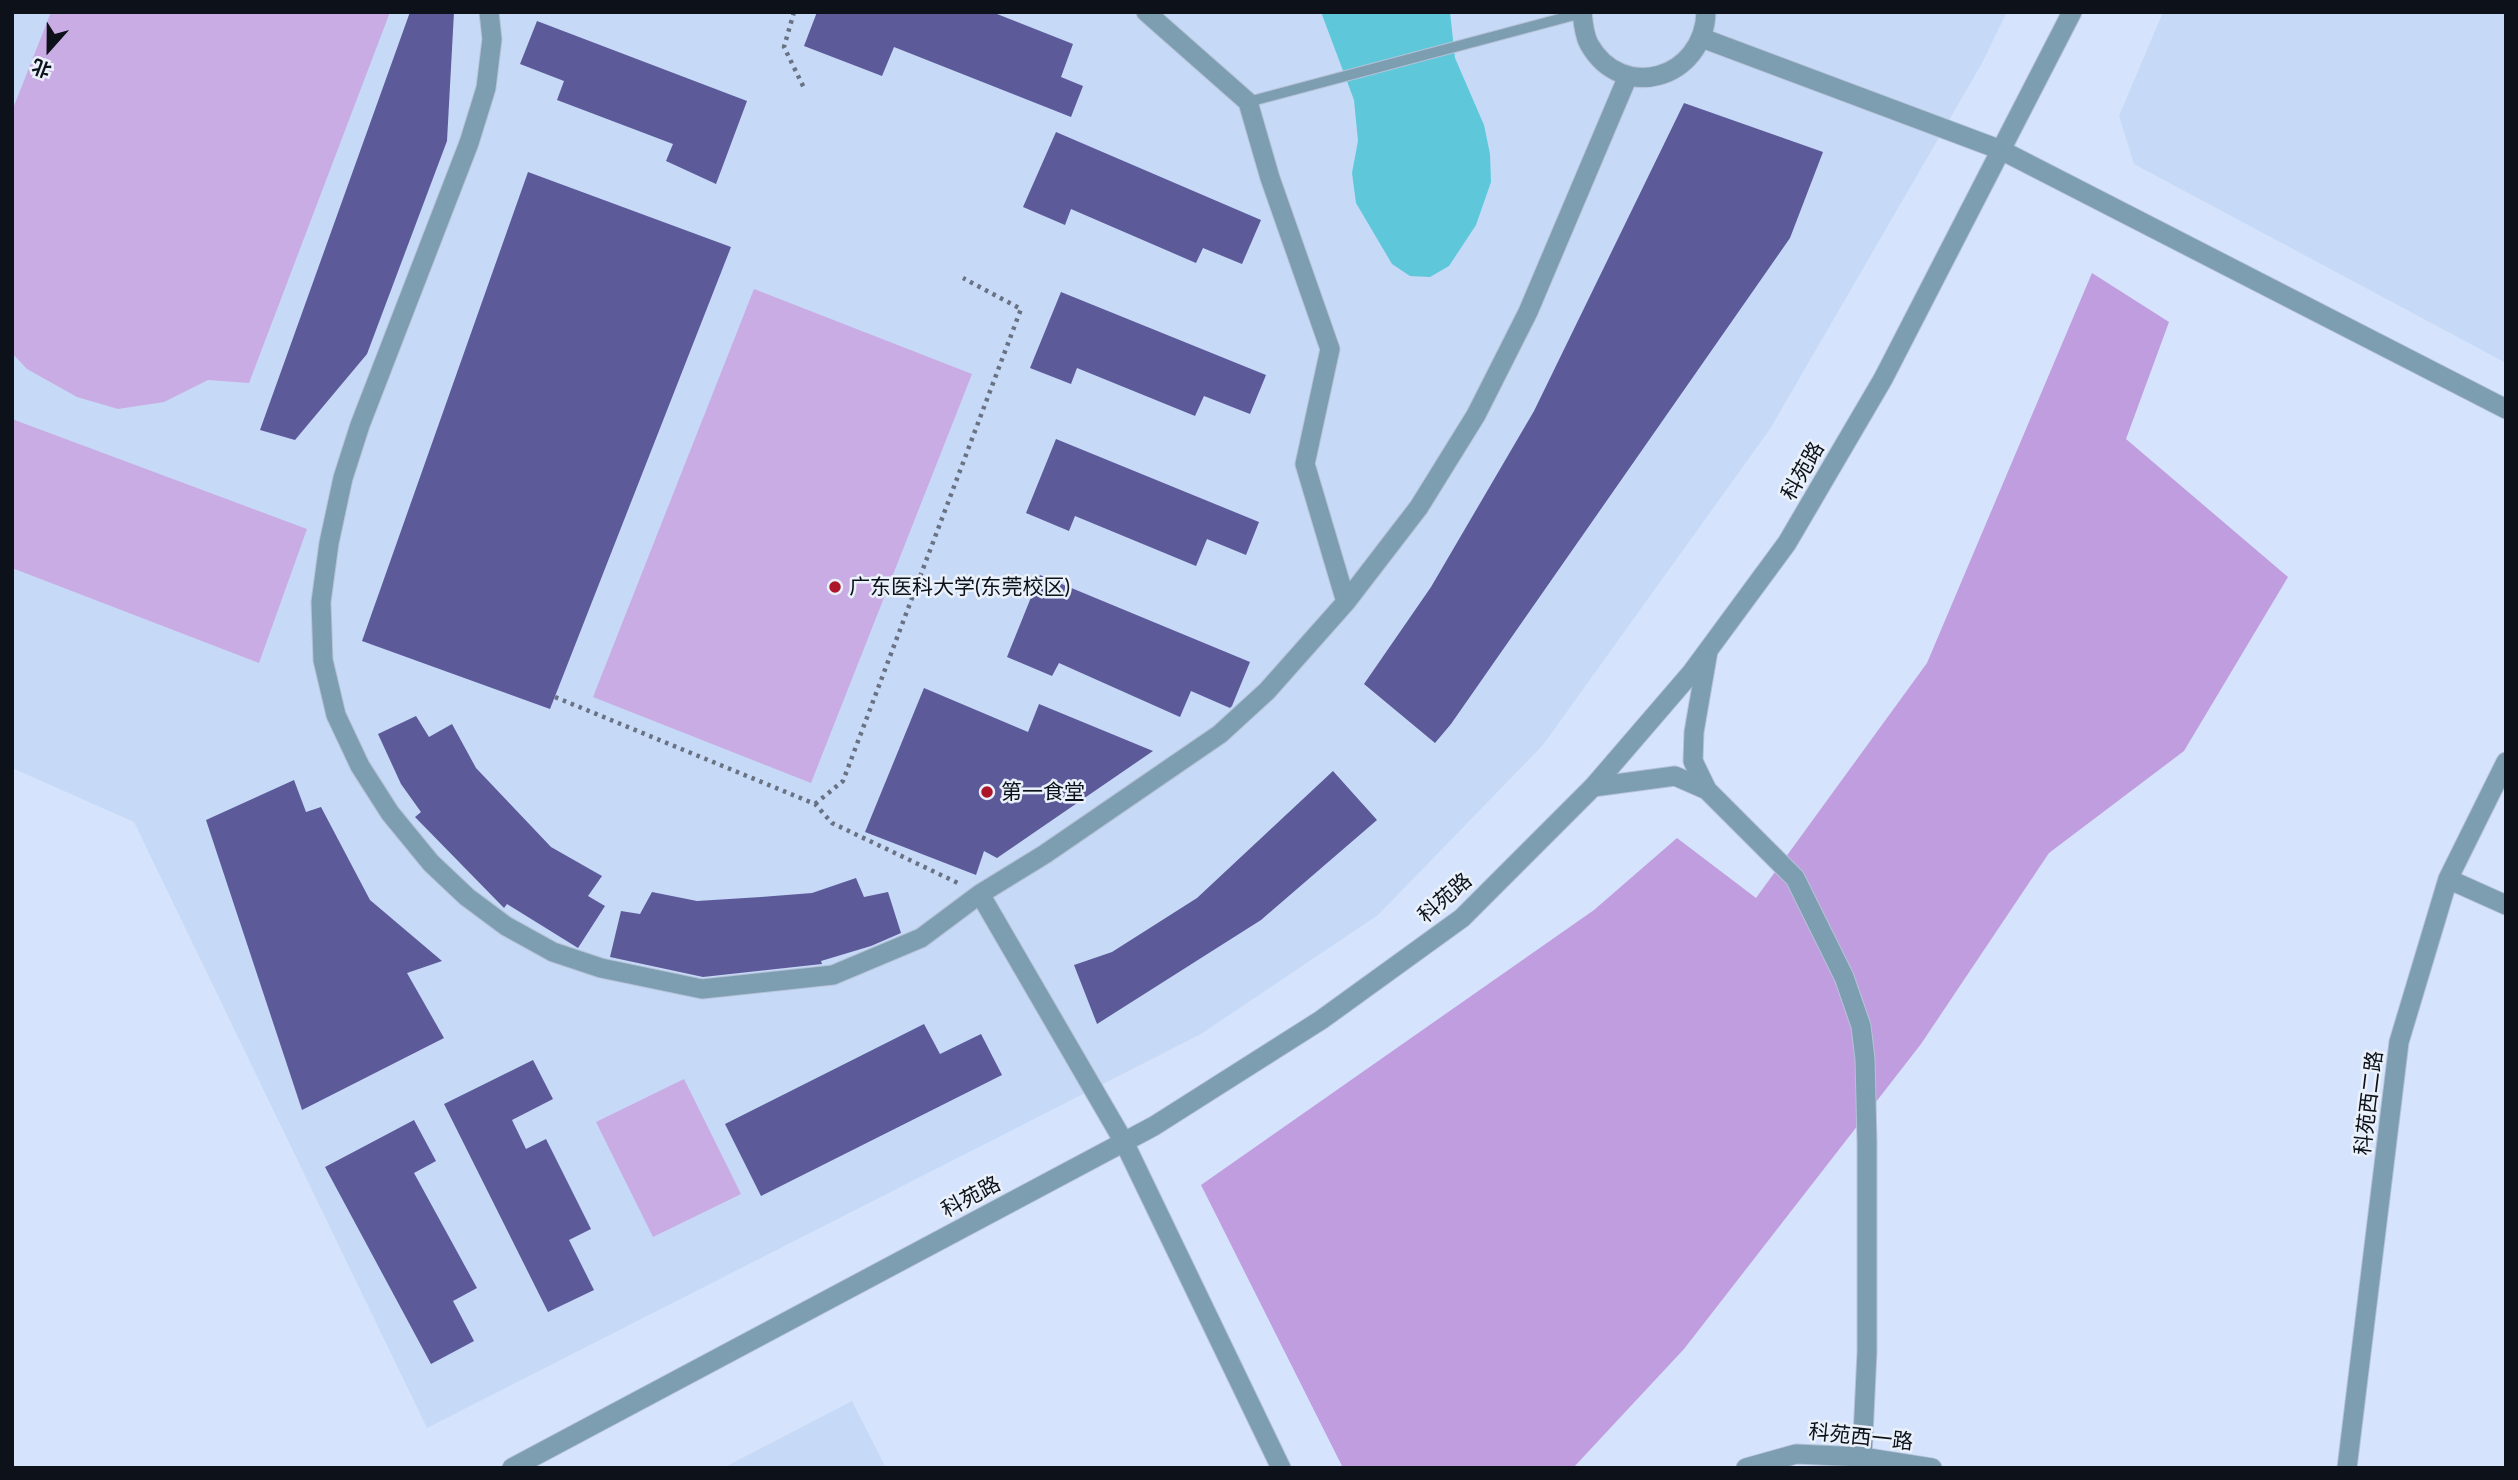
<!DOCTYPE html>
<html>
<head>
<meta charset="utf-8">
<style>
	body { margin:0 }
	#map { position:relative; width:2518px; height:1480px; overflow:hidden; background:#d5e4fc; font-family:Lato,"Noto Sans SC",sans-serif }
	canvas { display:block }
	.frame { position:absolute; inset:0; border:14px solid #0d121a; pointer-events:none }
	.north { position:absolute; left:14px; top:14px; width:70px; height:70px; -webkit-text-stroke:5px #eaf1fa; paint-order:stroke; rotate:201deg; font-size:19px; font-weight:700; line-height:28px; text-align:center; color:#0d121a }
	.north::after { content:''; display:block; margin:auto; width:24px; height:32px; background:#0d121a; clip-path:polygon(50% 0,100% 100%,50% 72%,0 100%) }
</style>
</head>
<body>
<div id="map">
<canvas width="2518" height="1480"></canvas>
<div class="frame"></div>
<div class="north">北</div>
</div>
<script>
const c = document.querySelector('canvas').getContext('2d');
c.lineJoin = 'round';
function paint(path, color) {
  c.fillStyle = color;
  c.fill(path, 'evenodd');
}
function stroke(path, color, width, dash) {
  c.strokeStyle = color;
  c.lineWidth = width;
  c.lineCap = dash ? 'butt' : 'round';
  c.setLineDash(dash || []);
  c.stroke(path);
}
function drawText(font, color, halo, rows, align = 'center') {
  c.font = font + ' Lato,"Noto Sans SC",sans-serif';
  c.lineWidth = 5;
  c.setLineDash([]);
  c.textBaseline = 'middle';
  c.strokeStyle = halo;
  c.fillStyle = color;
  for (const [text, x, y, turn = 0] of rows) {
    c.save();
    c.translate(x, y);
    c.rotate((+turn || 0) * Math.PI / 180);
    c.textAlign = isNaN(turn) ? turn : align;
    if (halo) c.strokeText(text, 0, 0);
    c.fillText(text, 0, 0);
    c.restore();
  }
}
paint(new Path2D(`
	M12,12H2007L1981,65L1770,429L1543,745L1378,915L1201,1034L427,1428L134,822L12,768Z
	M2163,12H2506V363L2134,164L2119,116Z
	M852,1401L886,1468H723Z`), '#c6d9f7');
paint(new Path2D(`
	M51,12H390L249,383L208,380L164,402L118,409L77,397L27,369L12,353V111Z
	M754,289L972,374L811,783L593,697Z
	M12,419L307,529L259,663L12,568Z
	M684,1079L741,1194L653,1237L596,1122Z`), '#caace5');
paint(new Path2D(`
	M2092,273L2169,322L2126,439L2288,577L2184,751L2049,853L1921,1044L1684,1349L1573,1468H1343L1201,1185L1594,910L1677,838L1756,898L1927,663Z`), '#c09ddf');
paint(new Path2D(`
	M1321,12H1450L1455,58L1484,125L1490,154L1491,182L1476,225L1449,266L1430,277L1410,276L1392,264L1356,203L1352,173L1358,141L1354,100Z`), '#5ec8da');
paint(new Path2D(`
	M410,12H454L447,141L367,354L295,440L260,430Z
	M817,12H992L1073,44L1061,77L1083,86L1071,117L894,47L882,76L804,46Z
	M537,21L747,101L716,184L666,161L673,144L557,100L564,81L520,64Z
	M1684,103L1823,152L1790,238L1451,724L1435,743L1364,684L1431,587L1534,411Z
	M1056,132L1261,220L1242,264L1203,248L1196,263L1071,209L1065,225L1023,207Z
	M528,172L731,247L550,709L362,641Z
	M1061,292L1266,375L1250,414L1204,396L1195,416L1077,368L1071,384L1030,368Z
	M1056,439L1259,522L1246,555L1207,539L1196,566L1075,516L1069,531L1026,513Z
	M1040,575L1250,662L1232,706L1230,708L1191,691L1180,717L1059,663L1052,676L1007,657Z
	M924,688L1028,732L1039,704L1153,751L997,858L984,851L976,875L865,832Z
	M416,716L429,737L452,724L476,768L551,847L602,876L588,896L605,906L578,948L507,904L504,908L415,817L421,812L401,784L378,734Z
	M1333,771L1377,820L1261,920L1097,1024L1074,965L1112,952L1197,898Z
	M294,780L306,812L321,807L370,900L442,961L407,973L444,1038L302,1110L206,820Z
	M856,878L864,897L888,892L901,933L871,946L821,961L822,964L703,977L610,957L621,911L640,914L652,892L697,901L761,897L812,893Z
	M924,1024L940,1054L981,1034L1002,1075L761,1196L725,1124Z
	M533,1060L553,1099L512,1120L526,1149L546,1139L591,1229L569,1240L594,1290L548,1312L444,1104Z
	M414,1120L436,1161L414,1173L477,1288L453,1301L474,1341L431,1364L325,1167Z`), '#5d5a9a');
const service = new Path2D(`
	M1248,102L1582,13`);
const minor = new Path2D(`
	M489,12L492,39L486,88L469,143L360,425L343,478L329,543L321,602L323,660L336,715L360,766L390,813L431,863L467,897L506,926L553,952L601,968L702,989L833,975L921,938L980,894L1045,854L1220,734L1267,691L1346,602L1419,507L1476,415L1528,312L1628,76
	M1146,12L1248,102L1270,178L1330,349L1305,464L1346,602
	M1582,12C1583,22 1584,35 1589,44C1622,103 1704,79 1706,12
	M1702,38L2001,150L2506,409
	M1708,651L1694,732L1693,761L1707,790L1795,878L1844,977L1861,1026L1865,1059L1867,1142V1352L1862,1457
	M1593,787L1675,776L1707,790
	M2448,879L2506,905
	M980,894L1124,1142L1281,1468
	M1746,1468L1796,1454L1862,1457L1932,1468
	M2347,1468L2399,1042L2448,879L2506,762`);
const tertiary = new Path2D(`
	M512,1468L1154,1126L1321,1020L1462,918L1593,787L1692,672L1787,543L1883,379L2072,12`);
stroke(service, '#b5c2d8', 12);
stroke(minor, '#b5c2d8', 21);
stroke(tertiary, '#b5c2d8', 21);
stroke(new Path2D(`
	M794,12L784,47L805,90
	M555,697L815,804L832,823L960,884
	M815,804L843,781L1021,309L963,278`), '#697282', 4.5, [3.5, 5]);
stroke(service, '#7d9db0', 10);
stroke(minor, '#7d9db0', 19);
stroke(tertiary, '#7d9db0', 19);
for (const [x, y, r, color] of [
	[835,587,7,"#ab162a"],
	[987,792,7,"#ab162a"]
]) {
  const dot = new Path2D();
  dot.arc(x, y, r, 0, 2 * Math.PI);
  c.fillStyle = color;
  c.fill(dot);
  stroke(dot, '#eaf1fa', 2.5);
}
drawText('21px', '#0d121a', '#eaf1fa', [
	["科苑路",1803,471,-60],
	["科苑路",1445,898,-41],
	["科苑西二路",2369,1103,-83],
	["科苑路",971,1197,-28],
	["科苑西一路",1861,1437,6]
]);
drawText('21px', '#0d121a', '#eaf1fa', [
	["广东医科大学(东莞校区)",849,587],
	["第一食堂",1001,792]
], 'left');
</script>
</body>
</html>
